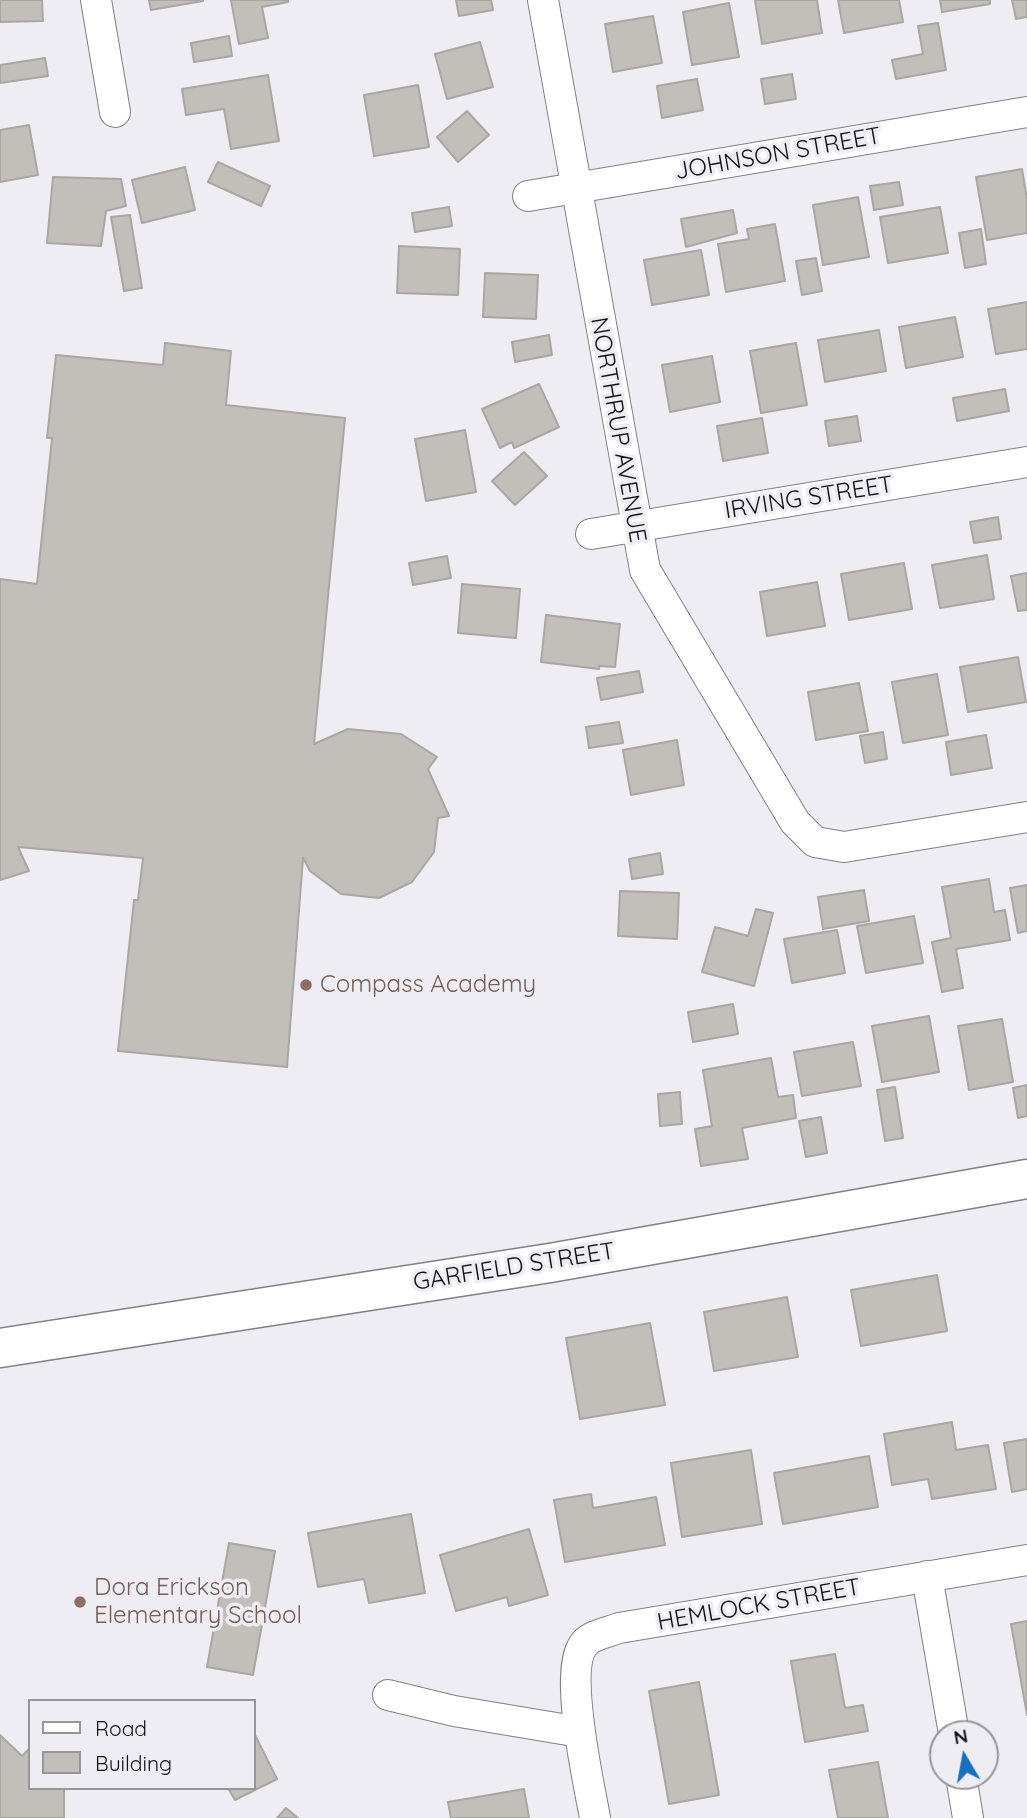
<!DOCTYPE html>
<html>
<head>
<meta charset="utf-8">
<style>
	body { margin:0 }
	#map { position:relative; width:1027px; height:1818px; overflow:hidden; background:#eeedf4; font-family:Quicksand,sans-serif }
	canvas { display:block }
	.legend { position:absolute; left:28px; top:1699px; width:228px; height:91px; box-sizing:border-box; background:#eeedf4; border:2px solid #96959a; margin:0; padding:9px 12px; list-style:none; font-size:21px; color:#111013 }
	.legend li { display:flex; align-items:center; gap:14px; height:35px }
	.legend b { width:35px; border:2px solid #96959a }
	.north { position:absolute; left:929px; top:1720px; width:70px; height:70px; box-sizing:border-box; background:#eeedf4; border:2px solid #96959a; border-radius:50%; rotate:350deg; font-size:19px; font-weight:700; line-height:28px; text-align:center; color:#111013 }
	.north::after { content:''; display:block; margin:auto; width:24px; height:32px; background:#1670be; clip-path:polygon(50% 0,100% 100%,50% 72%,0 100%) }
</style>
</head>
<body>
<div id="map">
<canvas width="1027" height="1818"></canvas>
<ul class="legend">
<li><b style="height:9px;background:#fff"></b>Road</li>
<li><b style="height:19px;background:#c2beb9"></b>Building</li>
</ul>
<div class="north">N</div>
</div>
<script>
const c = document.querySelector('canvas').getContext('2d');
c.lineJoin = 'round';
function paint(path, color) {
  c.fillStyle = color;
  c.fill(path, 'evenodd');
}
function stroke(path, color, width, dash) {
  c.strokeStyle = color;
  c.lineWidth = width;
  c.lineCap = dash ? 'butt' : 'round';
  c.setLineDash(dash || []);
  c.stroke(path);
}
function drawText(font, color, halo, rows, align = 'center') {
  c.font = font + ' Quicksand,sans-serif';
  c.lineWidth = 7;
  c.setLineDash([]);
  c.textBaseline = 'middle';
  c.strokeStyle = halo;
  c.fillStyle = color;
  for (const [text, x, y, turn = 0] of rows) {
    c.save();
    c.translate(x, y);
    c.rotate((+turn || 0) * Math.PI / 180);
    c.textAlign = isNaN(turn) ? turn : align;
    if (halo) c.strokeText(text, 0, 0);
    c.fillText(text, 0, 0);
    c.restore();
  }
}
const building = new Path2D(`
	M0,0H42L43,21L0,22Z
	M149,0H203V1L151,10Z
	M231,0H288V2L262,7L268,38L239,44Z
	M456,0H491L493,10L459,16Z
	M755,0H817L822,33L762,44Z
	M838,0H899L903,22L844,33Z
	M940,0H990V4L942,12Z
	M1012,0H1027V17L1016,19Z
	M729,3L739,57L692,65L683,12Z
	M653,16L662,63L613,72L605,24Z
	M938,23L946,70L896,79L892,60L923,54L918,26Z
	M229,36L232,56L194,62L191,43Z
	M480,42L493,87L447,99L435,54Z
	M45,58L48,76L0,83V65Z
	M792,74L796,99L765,104L761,79Z
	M268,75L279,141L231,149L224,109L186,115L182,89Z
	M697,79L703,110L662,118L657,86Z
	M418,85L429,147L374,156L364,95Z
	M467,111L489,135L458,162L437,137Z
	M29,125L38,175L0,182V130Z
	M218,162L270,186L261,206L208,182Z
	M185,167L195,210L142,223L132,180Z
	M1022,169L1027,199V233L987,240L976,177Z
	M53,177L121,179L126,206L106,211L101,246L47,243Z
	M899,182L903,205L874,210L870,186Z
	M858,197L869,257L823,265L813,205Z
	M449,207L452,226L415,232L412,213Z
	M940,207L948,253L888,263L880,217Z
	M733,210L737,233L686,247L681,219Z
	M130,215L142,288L124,291L111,217Z
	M775,224L785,281L726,292L718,244L749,239L747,229Z
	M981,229L986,264L965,268L959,233Z
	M399,246L460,249L458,295L397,293Z
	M701,250L709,295L652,305L644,260Z
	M816,258L822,291L802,295L796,261Z
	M485,273L538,275L536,319L483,317Z
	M1027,302V349L996,354L988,309Z
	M955,317L963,357L906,368L899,327Z
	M879,330L886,371L825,382L818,340Z
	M549,335L552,355L515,362L512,342Z
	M165,343L231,351L226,405L345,418L314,744L348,729L401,734L437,757L428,769L449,816L438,818L434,852L412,882L379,898L341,894L310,871L303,858L287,1067L118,1051L134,900H138L143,858L18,847L29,871L0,880V579L37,584L52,438H47L56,355L163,365Z
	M796,343L807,405L761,413L750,351Z
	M712,356L720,402L670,412L662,365Z
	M539,384L559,427L514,448L512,442L500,448L482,409Z
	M1005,389L1009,411L957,421L953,398Z
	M857,416L861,441L829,446L825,421Z
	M762,418L768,453L723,461L717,426Z
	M465,430L476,492L426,501L415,439Z
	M524,452L547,476L515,505L492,481Z
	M998,517L1001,539L974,543L970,522Z
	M987,555L994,599L940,608L932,565Z
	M447,556L451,578L413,585L409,563Z
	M904,563L912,609L849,620L841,574Z
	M1027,573V610L1018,611L1011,576Z
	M817,582L825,626L767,636L760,592Z
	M462,584L520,589L516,638L458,633Z
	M546,615L620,624L615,667L599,666V669L541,662Z
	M1018,657L1026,702L968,712L960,667Z
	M639,671L643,692L601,700L597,678Z
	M937,674L948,735L903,743L892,682Z
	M859,683L868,731L816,740L808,692Z
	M619,722L623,743L589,748L586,727Z
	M883,732L887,759L865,763L860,736Z
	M986,735L992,768L951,775L946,742Z
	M677,740L684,785L631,795L623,750Z
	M660,853L663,874L632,879L629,859Z
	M989,879L994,912L1005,910L1010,940L956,949L963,988L942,992L932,942L951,938L942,887Z
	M1027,885V931L1018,933L1010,888Z
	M864,890L869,921L823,929L818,897Z
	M620,891L679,893L677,939L618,936Z
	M756,909L773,913L754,986L702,972L715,927L748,936Z
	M914,916L923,963L866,973L857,926Z
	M837,930L845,973L792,983L784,939Z
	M733,1004L738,1034L693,1042L688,1012Z
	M929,1016L939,1072L882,1082L872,1026Z
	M1002,1019L1013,1082L969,1090L958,1026Z
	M853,1042L861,1086L802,1096L794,1052Z
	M771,1058L778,1097L793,1095L796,1118L742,1128L748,1159L701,1166L695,1129L712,1126L703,1070Z
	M1027,1085V1116L1018,1118L1013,1088Z
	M895,1087L903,1138L885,1141L877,1090Z
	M680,1092L682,1124L660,1126L658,1094Z
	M821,1117L827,1153L806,1157L799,1121Z
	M937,1275L947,1331L861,1346L851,1290Z
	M787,1297L798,1357L714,1371L704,1312Z
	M650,1323L665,1405L580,1419L566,1338Z
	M952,1422L956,1450L988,1445L996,1489L932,1499L928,1479L892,1485L884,1434Z
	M1027,1439V1489L1012,1492L1004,1443Z
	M751,1450L762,1524L682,1537L671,1463Z
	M869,1456L878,1507L783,1524L774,1473Z
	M591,1494L593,1508L656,1497L665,1545L565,1562L554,1500Z
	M411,1514L425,1593L369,1603L364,1579L318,1587L308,1533Z
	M529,1529L548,1595L509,1606L507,1597L456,1611L440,1555Z
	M229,1543L275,1551L253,1675L207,1667Z
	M1027,1621V1715L1011,1624Z
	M835,1654L845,1708L863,1705L868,1731L805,1742L791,1661Z
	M699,1682L719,1795L669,1804L649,1691Z
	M254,1733L277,1779L235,1800L228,1788H254Z
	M0,1735L22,1756L30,1748V1788H64V1818H0Z
	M878,1762L888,1818H838L829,1770Z
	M524,1789L529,1818H451L448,1802Z
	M286,1808L298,1818H277Z`);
paint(building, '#c2beb9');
stroke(building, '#aaa6a1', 2);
const street = new Path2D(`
	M96,0L115,112
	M543,0L645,570L795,822L815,842L844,847L1027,817
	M528,196L1027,112
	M591,534L1027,462
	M927,1576L954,1734
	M388,1695L454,1711L580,1732
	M961,1776L968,1818
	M595,1818C589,1783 562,1668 585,1643C592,1635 609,1632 619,1628L1027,1560`);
const secondary = new Path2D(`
	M0,1348L550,1263L1027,1179`);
stroke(street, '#808085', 32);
stroke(secondary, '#808085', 41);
stroke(street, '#fff', 30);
stroke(secondary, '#fff', 38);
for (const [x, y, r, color] of [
	[306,985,7,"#8d6e63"],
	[80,1602,7,"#8d6e63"]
]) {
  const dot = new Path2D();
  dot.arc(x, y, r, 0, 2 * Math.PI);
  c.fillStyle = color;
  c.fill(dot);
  stroke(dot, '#eeedf4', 2.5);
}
drawText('24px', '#111013', '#eeedf4', [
	["JOHNSON STREET",778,154,-10],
	["NORTHRUP AVENUE",618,430,80],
	["IRVING STREET",809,498,-9],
	["GARFIELD STREET",514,1267,-9],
	["HEMLOCK STREET",759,1605,-10]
]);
drawText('24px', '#785e54', '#eeedf4', [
	["Compass Academy",320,985],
	["Dora Erickson",94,1588],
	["Elementary School",94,1616]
], 'left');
</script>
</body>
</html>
